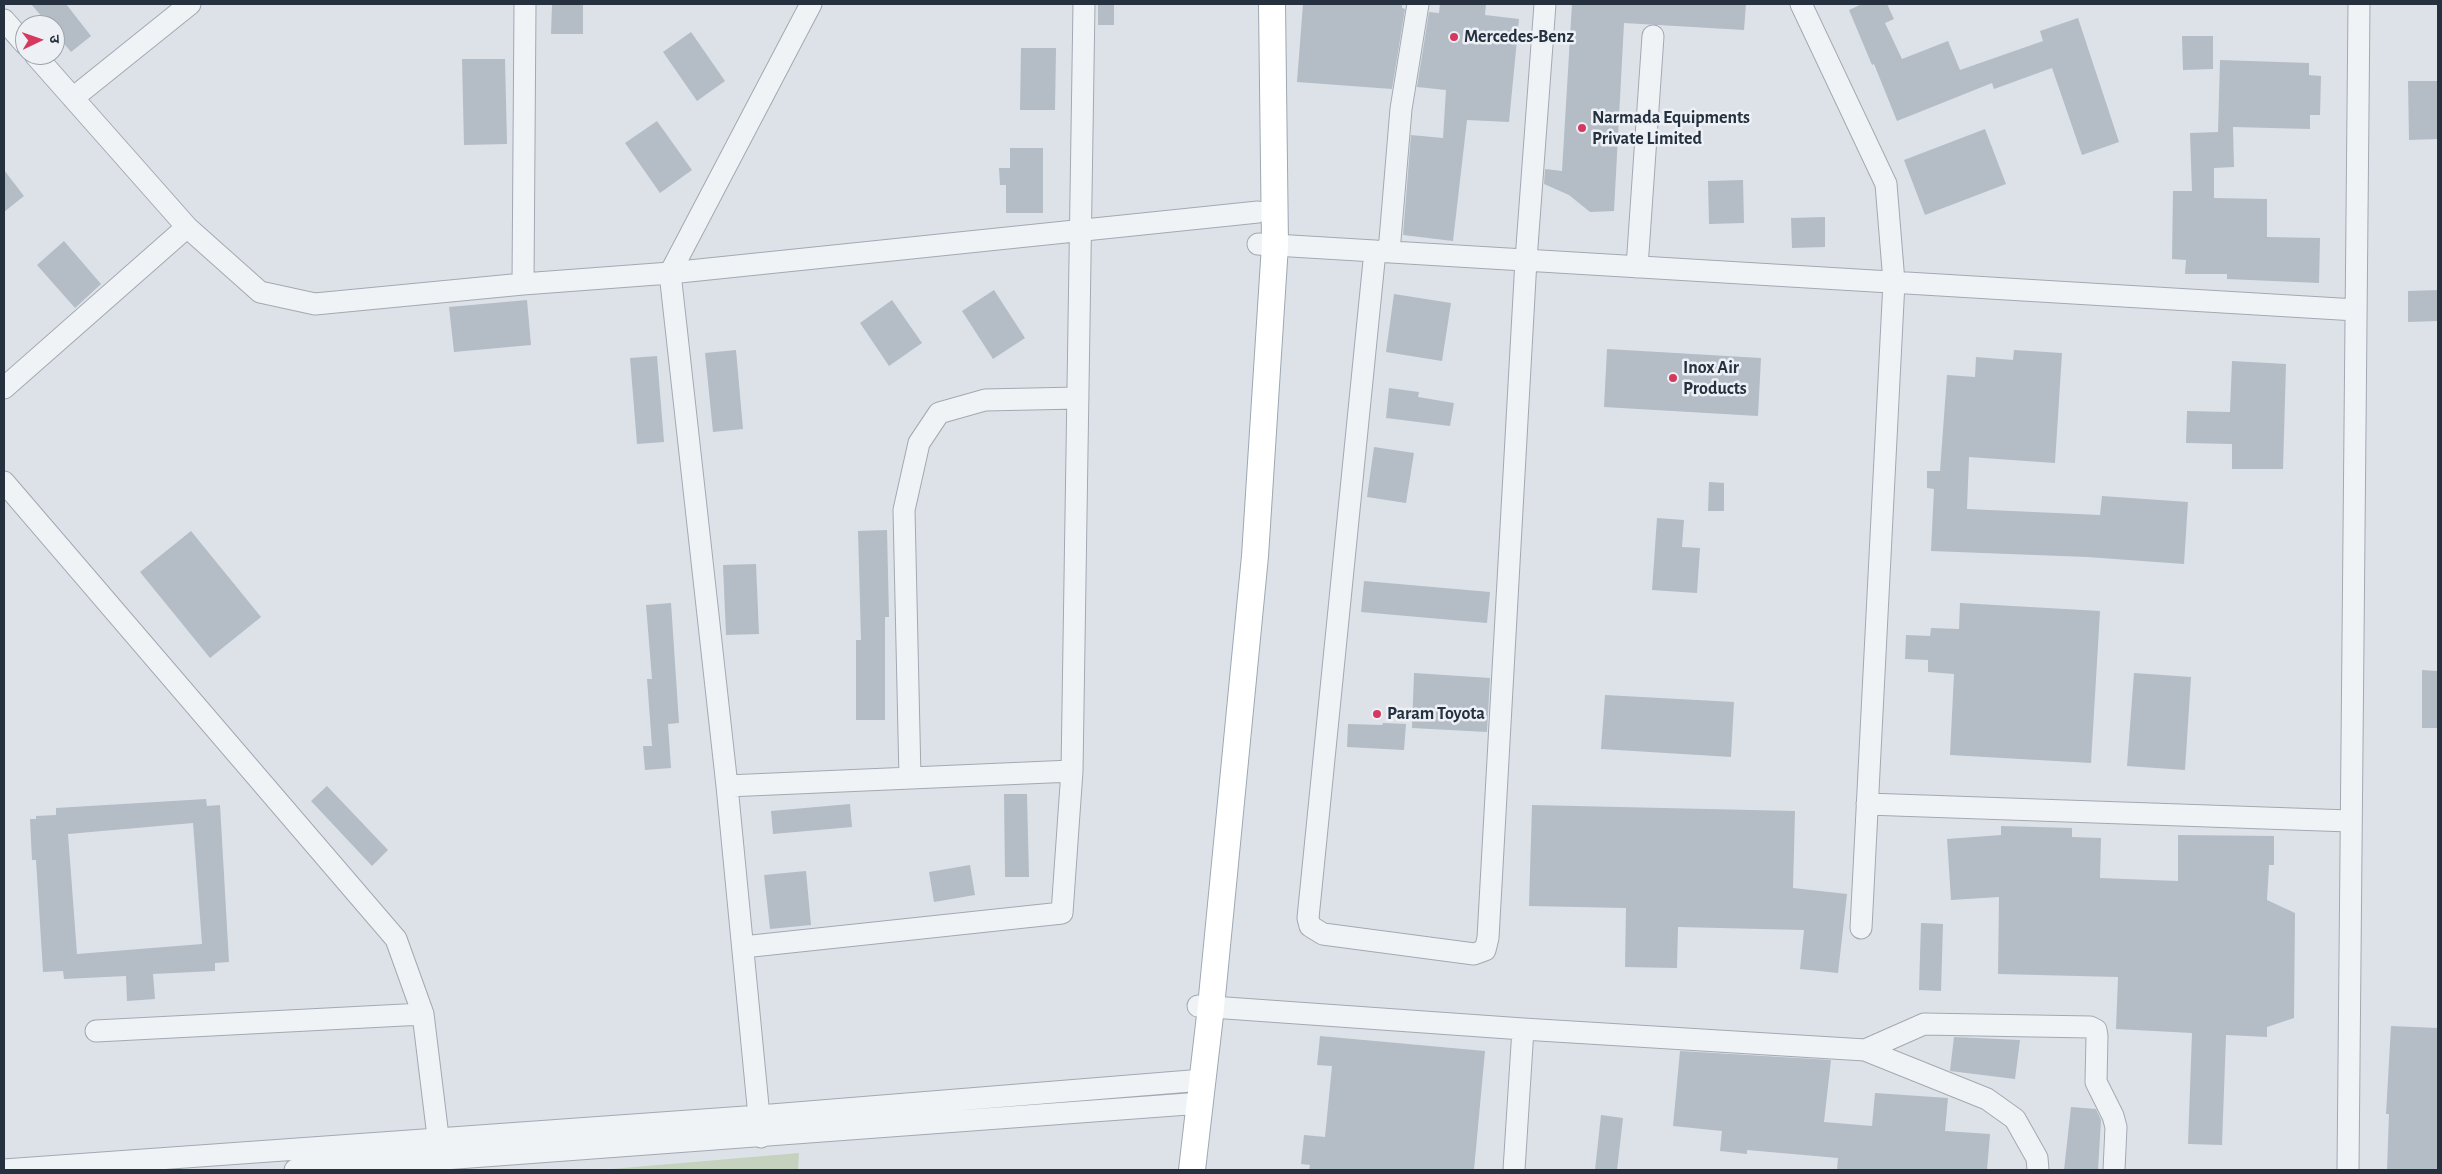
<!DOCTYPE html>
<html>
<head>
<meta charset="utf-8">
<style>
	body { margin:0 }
	#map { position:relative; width:2442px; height:1174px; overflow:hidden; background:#dde2e8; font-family:"Alegreya Sans","Noto Sans Devanagari",sans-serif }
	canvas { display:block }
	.frame { position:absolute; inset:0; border:5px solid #26313f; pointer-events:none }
	.north { position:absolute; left:15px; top:15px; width:50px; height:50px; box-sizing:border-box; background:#edf1f6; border:1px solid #9da4ad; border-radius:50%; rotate:87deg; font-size:14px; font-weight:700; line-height:20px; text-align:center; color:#26313f }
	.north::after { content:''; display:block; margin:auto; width:18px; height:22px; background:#d6395f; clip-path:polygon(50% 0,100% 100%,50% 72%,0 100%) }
</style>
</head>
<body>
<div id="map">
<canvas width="2442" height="1174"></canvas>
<div class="frame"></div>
<div class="north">उ</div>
</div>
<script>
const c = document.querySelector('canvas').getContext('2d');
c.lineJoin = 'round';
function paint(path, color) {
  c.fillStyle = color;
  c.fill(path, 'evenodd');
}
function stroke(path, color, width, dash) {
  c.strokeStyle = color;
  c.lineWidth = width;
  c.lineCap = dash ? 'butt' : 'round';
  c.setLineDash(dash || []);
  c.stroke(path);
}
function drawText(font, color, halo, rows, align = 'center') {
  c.font = font + ' "Alegreya Sans",sans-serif';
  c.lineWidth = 5;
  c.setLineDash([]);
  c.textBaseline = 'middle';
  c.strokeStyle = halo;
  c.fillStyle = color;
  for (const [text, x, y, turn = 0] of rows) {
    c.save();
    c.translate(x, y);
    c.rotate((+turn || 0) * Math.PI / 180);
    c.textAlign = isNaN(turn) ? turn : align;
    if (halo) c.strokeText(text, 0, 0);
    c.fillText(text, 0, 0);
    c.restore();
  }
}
paint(new Path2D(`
	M799,1153L798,1170H600Z`), '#c5d2be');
paint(new Path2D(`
	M31,4H66L91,36L71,52L55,33V25H49Z
	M552,4H583V34H551Z
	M1098,4H1114V25H1098Z
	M1303,4H1402V8L1405,9L1392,89L1297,82Z
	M1440,4H1486L1485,15L1519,19L1509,122L1467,120L1453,241L1403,235L1411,135L1443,138L1446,90L1417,87L1429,12L1439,13Z
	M1572,4H1746L1744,30L1624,23L1614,211L1590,212L1569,195L1544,184L1545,169L1562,171Z
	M1862,4H1887L1894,19L1885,23L1902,59L1948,41L1960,70L2043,41L2040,31L2078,18L2119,142L2082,155L2052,68L1994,89L1992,83L1897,121L1874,64L1872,65L1849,10Z
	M691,32L725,81L697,101L663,52Z
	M2182,36H2213V69L2183,70Z
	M1021,48H1056L1055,110H1020Z
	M462,59H505L507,144L464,145Z
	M2220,60L2309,63V75L2321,76L2320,115H2310V129L2233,127L2234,167L2214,168V198L2267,199V237L2320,238L2319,283L2227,279V274H2185L2186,260L2172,259L2173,191H2192L2190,133L2218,132Z
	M2408,81H2438V139L2409,140Z
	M657,121L692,170L660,193L625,143Z
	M1985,129L2006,184L1925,215L1904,160Z
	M1010,148H1043V213H1006V185H1000L999,168H1010Z
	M4,170L24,196L4,212Z
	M1743,180L1744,223L1709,224L1708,181Z
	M1825,217V247L1792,248L1791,218Z
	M64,241L101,284L75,308L37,265Z
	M994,290L1025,338L993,359L962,311Z
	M2438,290V321L2408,322V291Z
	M1394,294L1451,303L1442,361L1386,352Z
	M527,300L531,345L454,352L449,307Z
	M892,300L922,343L889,366L860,323Z
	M1607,349L1761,358L1758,416L1604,407Z
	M736,350L743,429L713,432L705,353Z
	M2014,350L2062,353L2055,463L1969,457L1967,509L2100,515L2102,496L2188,502L2184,564L2087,557L1931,551L1934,489L1927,488V471H1940L1947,375L1975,377L1976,357L2013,360Z
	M657,356L664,442L637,444L630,358Z
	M2232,361L2286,364L2283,469H2232V444L2186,443L2187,411L2230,412Z
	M1389,388L1419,392L1418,397L1454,403L1450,426L1386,418Z
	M1374,447L1414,453L1406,503L1367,497Z
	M1709,482L1724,483V511H1708Z
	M1657,518L1684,520L1682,547L1700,548L1697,593L1652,590Z
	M887,530L889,617H885V720H856V640H861L858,531Z
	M191,531L261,617L210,658L140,572Z
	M756,564L759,634L726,635L723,565Z
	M1364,581L1490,592L1487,623L1361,612Z
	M671,603L679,723L668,724L671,768L645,770L643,746H652L647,679H652L646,605Z
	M1960,603L2100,611L2091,763L1950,755L1954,674L1928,672V660L1905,659L1906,635L1930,636L1931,628L1959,629Z
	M2422,670L2438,671V728H2422Z
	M1414,673L1490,678L1487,732L1412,728Z
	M2134,673L2191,677L2185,770L2127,766Z
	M1605,695L1734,702L1731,757L1601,749Z
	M1383,723L1406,724L1404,750L1347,747L1348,724L1382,725Z
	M327,786L388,850L372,866L311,801Z
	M1004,794H1027L1029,877H1005Z
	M206,799L207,806L220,805L229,962L215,963V971L153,974L155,999L127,1001L126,976L64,979L63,971L43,972L36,860H32L30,819H36V816L56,815V808ZM193,823L202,944L77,954L68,834Z
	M850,804L852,827L773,834L771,811Z
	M1532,805L1795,811L1793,888L1847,894L1838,973L1800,969L1804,930L1678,927L1677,968L1625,967L1626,908L1529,906Z
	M2001,826L2072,828V837L2101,838L2100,878L2178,881V835L2274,836V865H2269L2267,900L2295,913L2294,1018L2267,1027V1037L2226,1035L2222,1145L2188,1144L2192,1033L2116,1029L2118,977L1998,974L1999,897L1951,900L1947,839L2001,835Z
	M970,865L975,895L934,902L929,872Z
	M806,871L811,925L770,929L764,875Z
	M1921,923L1943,924L1941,991L1919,990Z
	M2391,1026L2438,1028V1170H2387L2389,1114H2386Z
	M1320,1036L1485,1051L1474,1170H1309L1310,1165L1301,1164L1304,1135L1325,1137L1332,1066L1317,1065Z
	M1954,1037L2020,1040L2015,1079L1950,1071Z
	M1680,1051L1831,1060L1824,1122L1872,1126L1875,1093L1948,1098L1945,1131L1990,1134L1987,1170H1837L1838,1158L1747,1150V1154L1720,1151L1722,1131L1673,1126Z
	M2071,1107L2096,1109L2101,1120L2098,1170H2064Z
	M1601,1115L1623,1118L1617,1170H1595Z`), '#b4bcc5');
const minor = new Path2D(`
	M1801,4L1886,184L1894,282L1861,928
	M4,20L25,44
	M35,55L187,227L260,292L315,304L523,284L670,273L1258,212
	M73,98L190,4
	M1258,244L2356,310
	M1375,251L1308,918L1310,926L1323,934L1474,954L1485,950L1488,938L1526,260L1545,4
	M1389,252L1401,109L1418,4
	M1637,267L1653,36
	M523,284L525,4
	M4,388L187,227
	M4,482L396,939L423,1014L440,1153
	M910,778L904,510L919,443L939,413L985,400L1078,398
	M727,786L1072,771
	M1867,804L2350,821
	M743,947L1062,913L1072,771L1084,4
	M1198,1006L1523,1029L1865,1050L1987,1099L2015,1119L2037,1158L2038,1170
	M96,1031L423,1014
	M1865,1050L1924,1024L2090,1027L2096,1030L2097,1036L2096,1082L2113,1116L2116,1127L2114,1170
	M761,1137L727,786L670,273L811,4
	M4,1170L759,1116L1203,1080
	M295,1170L1188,1104L1200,1105
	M1514,1170L1523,1029
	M2348,1170L2359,4`);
const major = new Path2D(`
	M1192,1170L1211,1007L1255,556L1275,245L1272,4`);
stroke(minor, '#a2a9b2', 23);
stroke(major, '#9ca8b4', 28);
stroke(minor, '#f0f3f6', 21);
stroke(major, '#fff', 26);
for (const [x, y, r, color] of [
	[1454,37,5,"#d6395f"],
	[1582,128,5,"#d6395f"],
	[1673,378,5,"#d6395f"],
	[1377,714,5,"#d6395f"]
]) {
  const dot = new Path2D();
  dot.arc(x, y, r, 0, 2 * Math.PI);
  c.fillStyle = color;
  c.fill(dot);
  stroke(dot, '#edf1f6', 2);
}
drawText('bold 18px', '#26313f', '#edf1f6', [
	["Mercedes-Benz",1464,37],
	["Narmada Equipments",1592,118],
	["Private Limited",1592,139],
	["Inox Air",1683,368],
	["Products",1683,389],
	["Param Toyota",1387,714]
], 'left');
</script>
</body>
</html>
